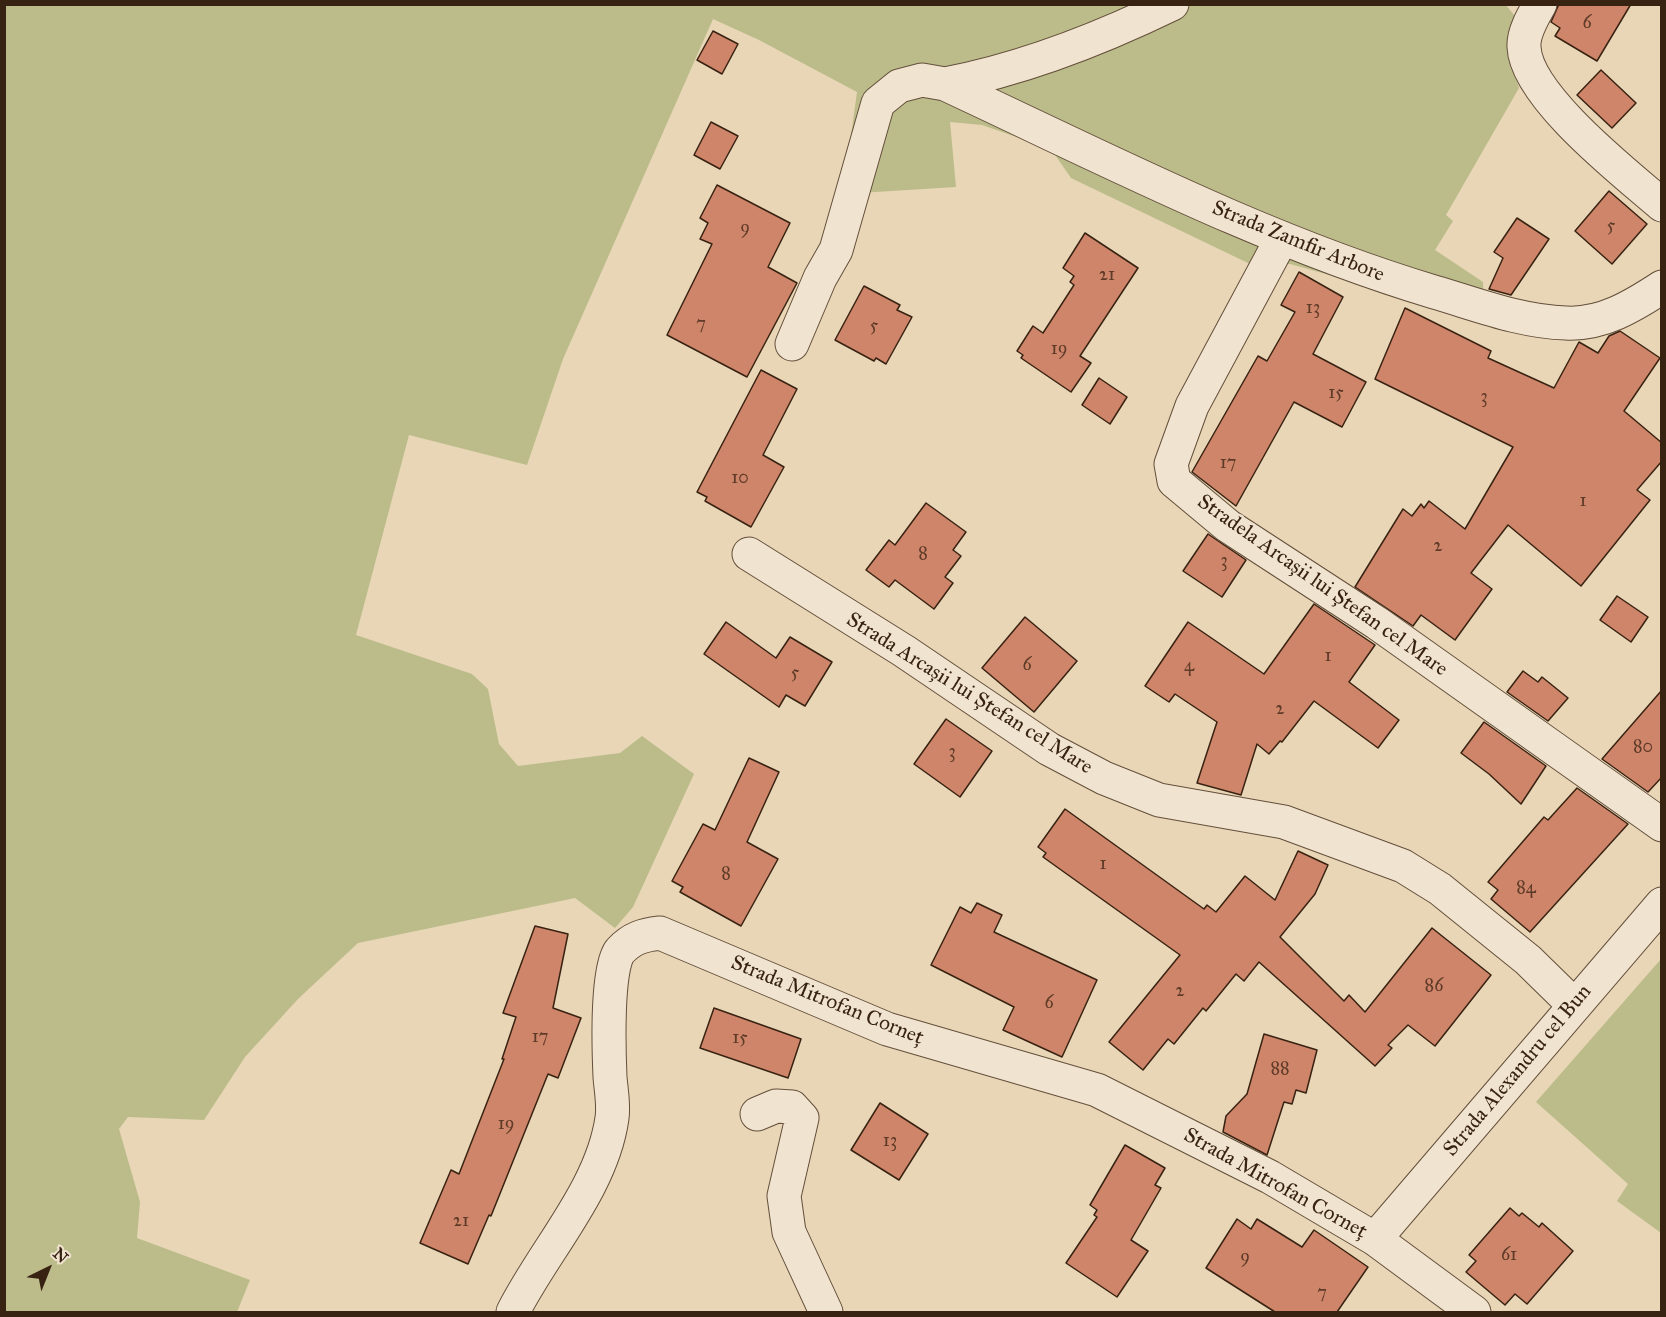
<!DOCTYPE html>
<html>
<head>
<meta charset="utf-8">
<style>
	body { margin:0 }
	#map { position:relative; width:1666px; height:1317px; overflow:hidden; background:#e8d6b6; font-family:"IM FELL Great Primer",serif }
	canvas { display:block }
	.frame { position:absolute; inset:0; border:6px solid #382212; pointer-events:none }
	.north { position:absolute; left:18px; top:1239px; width:60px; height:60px; -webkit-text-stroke:4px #f0e4d0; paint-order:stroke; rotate:43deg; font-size:16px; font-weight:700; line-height:24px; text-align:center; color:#382212 }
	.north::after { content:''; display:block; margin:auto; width:21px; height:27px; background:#382212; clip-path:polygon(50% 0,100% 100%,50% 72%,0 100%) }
</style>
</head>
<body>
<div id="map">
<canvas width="1666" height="1317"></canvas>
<div class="frame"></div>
<div class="north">N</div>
</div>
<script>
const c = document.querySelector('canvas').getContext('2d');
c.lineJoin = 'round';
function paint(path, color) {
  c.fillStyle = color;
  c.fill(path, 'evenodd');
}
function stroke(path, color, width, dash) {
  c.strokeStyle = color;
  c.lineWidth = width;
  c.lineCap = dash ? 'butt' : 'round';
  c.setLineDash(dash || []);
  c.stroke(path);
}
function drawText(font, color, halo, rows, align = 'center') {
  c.font = font + ' "IM FELL Great Primer",serif';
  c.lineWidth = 5;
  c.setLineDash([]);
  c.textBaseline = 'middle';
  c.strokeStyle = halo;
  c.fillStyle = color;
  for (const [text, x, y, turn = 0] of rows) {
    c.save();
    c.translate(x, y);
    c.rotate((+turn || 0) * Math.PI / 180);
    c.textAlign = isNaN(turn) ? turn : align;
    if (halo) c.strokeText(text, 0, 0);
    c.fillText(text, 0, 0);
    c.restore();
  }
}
paint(new Path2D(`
	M1505,4L1519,21L1511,60L1519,88L1446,215L1453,221L1435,250L1483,282L1484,318L1290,264H1250L1071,178L1051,149L982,125L950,122L956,187L843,194L857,92L759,40L713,19L563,359L527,465L409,435L356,635L472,674L488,689L499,744L518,766L620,753L642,736L694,774L633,907L615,928L575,898L358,943L298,999L245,1057L204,1120L128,1117L119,1129L140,1202L137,1238L250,1280L237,1312H5V5Z
	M1661,959V1233L1617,1201L1628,1184L1536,1102Z`), '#bbbc8a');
const building = new Path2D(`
	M1559,4H1631L1597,61L1555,36L1560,28L1551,22Z
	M713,31L738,44L722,74L697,60Z
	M1601,70L1636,103L1612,128L1577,95Z
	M711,122L738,136L720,169L694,155Z
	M717,185L790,223L768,267L797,283L747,377L667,335L712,244L700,239L708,223L700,218Z
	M1609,191L1647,224L1612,264L1575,231Z
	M1517,218L1549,239L1511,295L1489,289L1503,258L1494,252Z
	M1085,233L1138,268L1080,356L1091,363L1071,392L1021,358L1023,355L1017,351L1033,326L1043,333L1074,285L1070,282L1074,276L1063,268Z
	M1299,272L1343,297L1313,354L1366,382L1342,427L1294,402L1236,506L1192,472L1258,356L1267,361L1295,312L1281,305Z
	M864,286L900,305L897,310L912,317L886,364L876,358L874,361L835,340Z
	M1405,308L1491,351L1488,358L1554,388L1579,342L1598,353L1609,336L1620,331L1660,358L1624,411L1662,443V461L1637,490L1650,500L1581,586L1508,525L1471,573L1492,589L1455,640L1421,615L1413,626L1355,587L1403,509L1412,516L1421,504L1424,508L1429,501L1465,529L1513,447L1375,379Z
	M761,370L797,389L763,455L784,467L751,527L705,501L707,497L697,492Z
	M1099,378L1127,397L1110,424L1082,405Z
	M926,503L966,532L953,550L961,556L945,577L953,583L934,609L895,580L889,587L866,570L889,540L895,545Z
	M1208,534L1246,560L1222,597L1183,571Z
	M1617,596L1648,617L1631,642L1600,620Z
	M1314,604L1375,645L1349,682L1399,720L1378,748L1314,701L1282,742L1280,741L1269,754L1257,744L1241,795L1197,783L1217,722L1175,694L1169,702L1145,686L1188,622L1264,674Z
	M1025,617L1077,661L1034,712L982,668Z
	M726,622L776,658L790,637L832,662L805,706L786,695L779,707L704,654Z
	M1523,671L1538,682L1542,677L1568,698L1548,721L1507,692Z
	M1662,690V777L1648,792L1602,759Z
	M946,719L992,751L960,797L914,764Z
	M1484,722L1546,766L1521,804L1489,774L1461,753Z
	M749,758L779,772L747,842L778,859L741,926L680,892L683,887L672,881L703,824L715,830Z
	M1577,788L1628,824L1530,932L1491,899L1498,890L1488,882L1544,817L1548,820Z
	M1065,809L1204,909L1207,905L1216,912L1245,876L1275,900L1298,851L1328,865L1315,894L1280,937L1344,1001L1349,995L1365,1012L1432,928L1491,975L1435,1046L1408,1025L1388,1045L1392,1048L1375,1066L1259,962L1244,981L1236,974L1206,1011L1203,1008L1174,1044L1168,1039L1143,1070L1109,1042L1180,955L1043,857L1046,853L1038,847Z
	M977,903L1002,915L994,932L1097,980L1062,1057L1003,1030L1014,1007L931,965L960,907L971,913Z
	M535,926L568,934L553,1008L581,1018L558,1078L548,1074L491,1216L489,1215L468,1264L420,1243L451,1170L459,1174L504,1059H502L516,1017L503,1013Z
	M714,1008L801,1039L788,1078L700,1048Z
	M1264,1034L1317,1050L1306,1093L1296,1090L1292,1104L1284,1102L1267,1155L1223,1132L1226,1116L1247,1094Z
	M880,1103L928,1134L899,1180L851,1150Z
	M1125,1145L1165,1168L1155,1185L1161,1188L1131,1240L1148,1251L1117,1297L1066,1263L1097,1217L1094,1215L1097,1210L1090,1205Z
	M1510,1208L1519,1216L1522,1213L1539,1227L1542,1223L1573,1251L1527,1304L1515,1294L1505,1305L1466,1272L1476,1261L1469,1255Z
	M1237,1219L1251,1229L1257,1219L1302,1247L1314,1230L1368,1267L1337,1312H1275L1206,1268Z`);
paint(building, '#cf8569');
stroke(building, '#382212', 1.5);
const minor = new Path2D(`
	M1540,4C1533,16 1523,33 1524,47C1526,96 1625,173 1662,205
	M945,84C1024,69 1100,39 1172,4
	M1282,238L1192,406L1171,464L1174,481L1228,526L1377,623L1662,825
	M792,344L820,278L836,250L878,103L899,86L922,80L945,84C1106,159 1264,241 1434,292C1476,304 1521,322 1566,323C1602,325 1633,306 1662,287
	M749,554L904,651L1049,749L1104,778L1159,800L1284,822L1403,866L1440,889L1528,960L1574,1005
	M757,1114L776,1106L792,1107L802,1118L784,1196L789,1232L826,1312
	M1375,1239L1662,904
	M513,1312C544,1250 602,1189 612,1118C614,1105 611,1090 610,1077C609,1054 606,967 620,951C632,938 643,935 660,933L887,1029L1097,1090L1270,1177L1375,1239L1474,1312`);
stroke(minor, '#644f3b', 35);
stroke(minor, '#f0e4d0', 33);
drawText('18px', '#5e3b28', null, [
	["6",1587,24],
	["5",1611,227],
	["9",745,229],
	["21",1107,276],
	["13",1313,309],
	["7",701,325],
	["5",874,327],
	["19",1059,350],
	["15",1336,394],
	["3",1484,398],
	["17",1228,464],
	["10",740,479],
	["1",1583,502],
	["2",1438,547],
	["8",923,555],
	["3",1224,562],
	["1",1328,657],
	["6",1027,666],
	["4",1189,667],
	["5",795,674],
	["2",1280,710],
	["80",1643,748],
	["3",952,753],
	["1",1103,865],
	["8",726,875],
	["84",1526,889],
	["86",1434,987],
	["2",1180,992],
	["6",1049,1004],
	["17",540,1038],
	["15",740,1039],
	["88",1280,1070],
	["19",506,1125],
	["13",890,1142],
	["21",461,1222],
	["61",1509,1256],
	["9",1245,1258],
	["7",1322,1294]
]);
drawText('21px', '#382212', '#f0e4d0', [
	["Strada Zamfir Arbore",1298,242,22],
	["Stradela Arcașii lui Ștefan cel Mare",1322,586,35],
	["Strada Arcașii lui Ștefan cel Mare",969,694,32],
	["Strada Mitrofan Corneț",827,1001,22],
	["Strada Alexandru cel Bun",1518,1071,-50],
	["Strada Mitrofan Corneț",1275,1184,29]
]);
</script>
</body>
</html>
